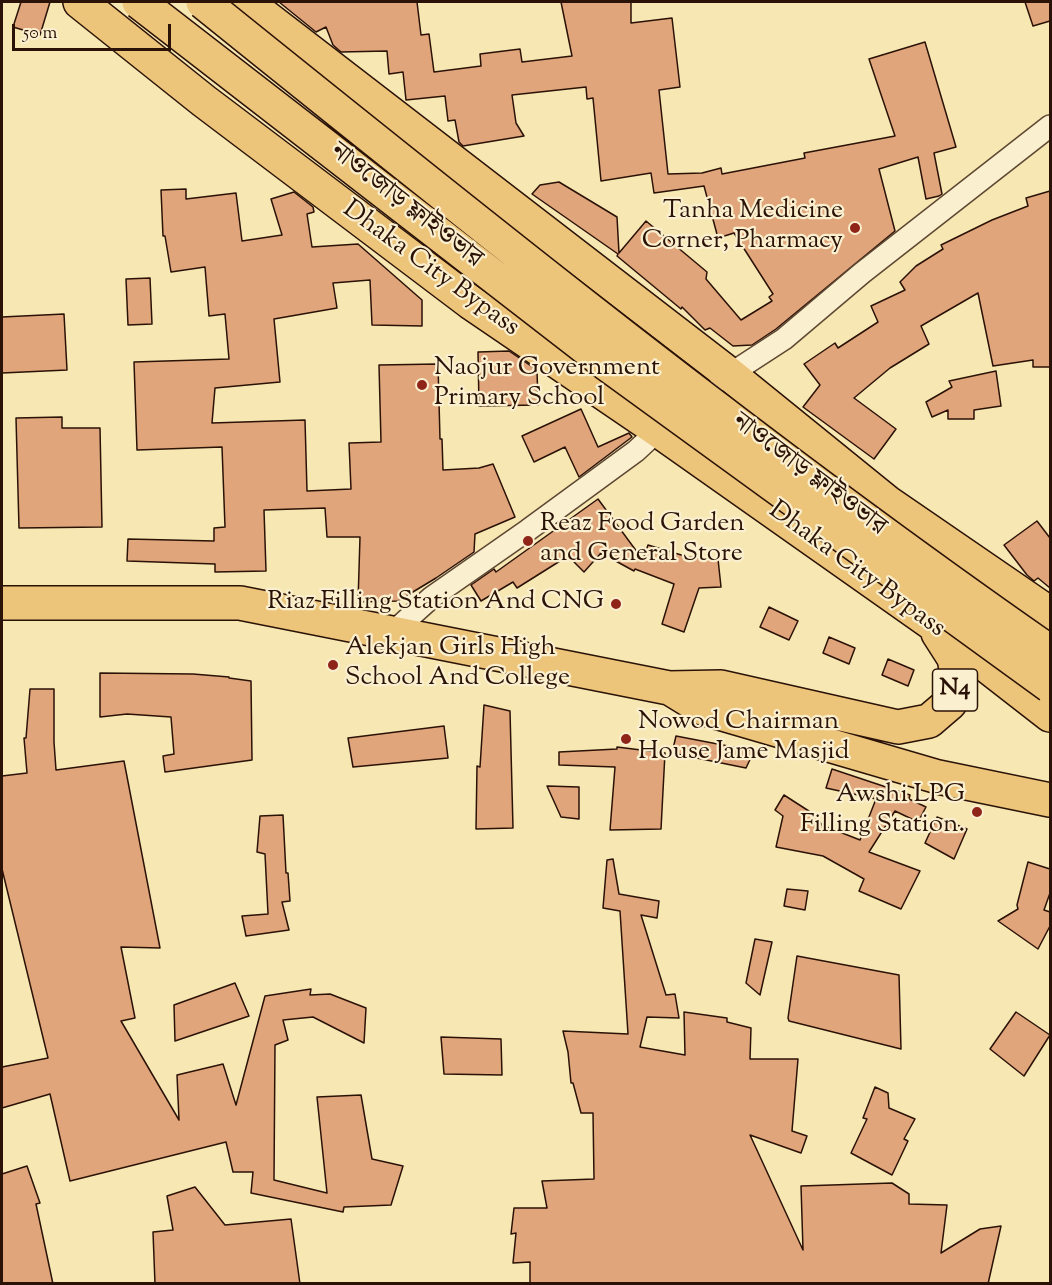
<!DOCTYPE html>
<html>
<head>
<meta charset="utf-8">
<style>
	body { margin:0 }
	#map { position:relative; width:1052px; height:1285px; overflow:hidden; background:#f7e7b3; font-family:"Sorts Mill Goudy",serif }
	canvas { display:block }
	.frame { position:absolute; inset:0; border:3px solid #2b1207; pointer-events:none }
	.scale { position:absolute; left:12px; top:24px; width:159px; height:27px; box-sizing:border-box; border:3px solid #2b1207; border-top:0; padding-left:8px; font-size:18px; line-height:21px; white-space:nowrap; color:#2b1207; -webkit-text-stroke:4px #faefce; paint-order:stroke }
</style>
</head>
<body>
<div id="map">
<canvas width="1052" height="1285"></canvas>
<div class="frame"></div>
<div class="scale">50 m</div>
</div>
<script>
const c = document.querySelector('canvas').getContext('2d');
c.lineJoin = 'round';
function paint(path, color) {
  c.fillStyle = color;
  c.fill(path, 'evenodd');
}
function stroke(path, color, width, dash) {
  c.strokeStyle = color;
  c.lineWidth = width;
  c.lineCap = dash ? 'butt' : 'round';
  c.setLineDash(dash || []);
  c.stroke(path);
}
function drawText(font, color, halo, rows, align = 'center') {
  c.font = font + ' "Sorts Mill Goudy","Noto Serif Bengali",serif';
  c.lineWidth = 4.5;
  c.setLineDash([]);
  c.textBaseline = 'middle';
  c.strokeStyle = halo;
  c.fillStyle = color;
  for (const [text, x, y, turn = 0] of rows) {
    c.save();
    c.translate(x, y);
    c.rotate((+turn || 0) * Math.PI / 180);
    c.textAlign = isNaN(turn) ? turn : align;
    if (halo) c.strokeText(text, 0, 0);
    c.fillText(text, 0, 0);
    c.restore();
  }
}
const building = new Path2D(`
	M21,2H50L40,35L13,27Z
	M279,2H417L421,35L429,34L434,72L481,66L480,54L520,49L522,62L572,56L561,2H631V23L672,18L680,87L659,90L668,174L702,173L721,168L722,174L805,158L804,153L895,136L869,59L925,42L956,147L934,153L942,194L939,196L926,199L918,157L879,169L895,231L776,329L752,345L733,346L710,328L705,330L682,307L681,309L617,256L618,254L532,194L540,185L559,182L617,217L619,253L646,221L707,272L706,279L741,320L772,301L769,297L773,294L734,233L718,238L704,186L654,193L651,173L601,181L593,98L587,99L586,87L512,95L516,123L524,136L463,146L459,142L455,120L448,121L445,96L406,100L403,72L389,74L387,51L341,52L333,45L326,27L316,32Z
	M1025,2H1050V21L1033,26Z
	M186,189V199L236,193L242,241L282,235L271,199L294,192L313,207L314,212L307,214L312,247L358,244L422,300V326L372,325L370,280L333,283L337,308L274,319L280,382L215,388L212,423L305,420L307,491L351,489L349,443L381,442L379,365L438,364L440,439H442L443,470L479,468L493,464L515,517L475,534L474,552L436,578L398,601L358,602L360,537H327L325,508L264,510L266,571L215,572V564L127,561L128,539L214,541V528L225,527L222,447L137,450L134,362L229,359L225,314L209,316L205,267L171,272L165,236H163L161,190Z
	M1050,191V367H1033V360L993,366L978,293L921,326L929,344L890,368L854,398L896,429L874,459L803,407L820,385L804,364L835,343L838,348L878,322L871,306L905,290L900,282L916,266L943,249L941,245L992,220L1028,206L1026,198Z
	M150,278L152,324L128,325L126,279Z
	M64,314L67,370L2,373V317Z
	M509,351L537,370L538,405L479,406L478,352Z
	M996,371L1001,406L974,410V419H948V410L932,417L926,402L952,387L949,381Z
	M581,409L598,447L629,433L632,437L579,477L565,447L534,462L522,436Z
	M62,417V428H100L102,527L19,528L16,418Z
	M598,499L643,560L648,545L688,557L718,559L721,587L699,588L684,632L662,624L674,584L635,569L634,571L601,553L584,572L568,556L517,588L513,582L481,601L471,585L494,569L496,572Z
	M1037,521L1050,538V588L1038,578L1034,581L1027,575L1004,545Z
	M769,607L798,621L789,640L760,627Z
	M829,637L855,648L849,664L823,653Z
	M888,659L914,670L908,686L882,675Z
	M100,673L193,674L229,677V678L251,681L252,760L165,772L163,756L174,754L171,717L127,714L100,717Z
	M30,689H54V742L56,770L124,761L160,948L121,947L135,1018L121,1021L179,1120L177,1075L223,1064L236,1105L265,996L311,989L310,995L330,994L366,1008L364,1043L313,1017L283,1020L288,1040L275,1045L274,1180L327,1193L317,1097L361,1095L372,1159L403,1166L391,1205L344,1207L343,1212L251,1193L253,1172H233L226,1142L70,1181L50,1094L2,1108V1067L48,1058L2,869V776L27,773L24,738H26Z
	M484,705L510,711L513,828L476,829L477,766L480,767Z
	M444,726L448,758L353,767L348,738Z
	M676,736L754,751L746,768L672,753Z
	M617,747L665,753L661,829L610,830L615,767L559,765V752L617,749Z
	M832,769L910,795L909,799L926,807L918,822L895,811L869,852L920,871L901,909L859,891L864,879L823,856L776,847L783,816L775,810L784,795L815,815L822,825L860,840L876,799L826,788Z
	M547,786L579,787V819L561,817Z
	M283,815L286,873H288L290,901L282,902L289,930L246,936L242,916L268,914L265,854L257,852L260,816Z
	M937,817L967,829L954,859L925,843Z
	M613,859L619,894L659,901L657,918L641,915L666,995L675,994L679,1018L647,1017L640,1047L685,1055L684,1012L727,1018V1022L751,1028L750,1059H798L792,1131L807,1136L801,1153L750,1135L803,1250L801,1186L892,1183L909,1194V1204L947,1205L941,1253L980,1229L1001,1226L988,1284H530V1262L513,1263L516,1233L511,1234L514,1208H547L542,1181L594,1179L593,1113H581L573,1083H571L568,1052L563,1031L628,1034L620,911L603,908L607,860Z
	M1028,862L1050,869V893L1044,910L1050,912V926L1038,949L998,921L1018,909L1017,905Z
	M787,889L808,891L805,910L784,906Z
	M755,939L772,942L760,995L746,983Z
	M797,956L899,975L901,1049L789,1021L788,1018Z
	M235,983L249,1016L175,1041L174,1005Z
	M1016,1012L1050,1035L1024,1076L990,1049Z
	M441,1037L501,1039L502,1075L444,1074Z
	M875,1087L888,1093L889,1108L915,1119L904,1139L908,1141L892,1175L851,1153L867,1119L863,1118Z
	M27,1166L40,1203L36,1204L53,1284H2V1174Z
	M195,1187L225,1225L291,1219L300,1284H155L153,1232L173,1230L167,1196Z`);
paint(building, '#e0a57b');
stroke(building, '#2b1207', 1.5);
const minor = new Path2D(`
	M721,380L784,339L862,273L1050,126
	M392,633L432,597L528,530L636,451L666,423`);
const trunk = new Path2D(`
	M80,2L204,101L470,302L658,430L933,624L1050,715
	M246,2L729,374L887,502L1050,614
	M2,603H240L669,688L721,687L898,727L929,721L950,703L958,680L954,658L938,633
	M671,689L702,708L938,777L1050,800`);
stroke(minor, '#5e4732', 24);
stroke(trunk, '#2b1207', 36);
stroke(minor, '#faefce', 21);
stroke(trunk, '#ecc47a', 33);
const trunkBridge = new Path2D(`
	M139,2L608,365L1050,686
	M203,2C480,225 758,449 1050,652`);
stroke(trunkBridge, '#2b1207', 36, []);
stroke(trunkBridge, '#ecc47a', 33);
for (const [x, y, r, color] of [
	[855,228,6,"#8f2418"],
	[422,385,6,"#8f2418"],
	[528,541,6,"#8f2418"],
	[616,604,6,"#8f2418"],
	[333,665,6,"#8f2418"],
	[626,739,6,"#8f2418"],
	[977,812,6,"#8f2418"]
]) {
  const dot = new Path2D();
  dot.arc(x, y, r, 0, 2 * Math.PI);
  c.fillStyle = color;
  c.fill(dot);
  stroke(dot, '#faefce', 2);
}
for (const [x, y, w] of [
	[955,690,45]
]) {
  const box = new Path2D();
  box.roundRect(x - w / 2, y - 21, w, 42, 4.5);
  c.fillStyle = '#faefce';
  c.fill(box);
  stroke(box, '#2b1207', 1.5);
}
drawText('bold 24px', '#2b1207', null, [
	["N4",955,690]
]);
drawText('26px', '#2b1207', '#faefce', [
	["নাওজোড় ফ্লাইওভার",405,207,38],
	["Dhaka City Bypass",430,270,36],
	["নাওজোড় ফ্লাইওভার",808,476,37],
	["Dhaka City Bypass",856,571,36]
]);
drawText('26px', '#2b1207', '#faefce', [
	["Tanha Medicine",843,213,"right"],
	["Corner, Pharmacy",843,243,"right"],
	["Naojur Government",434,370],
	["Primary School",434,400],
	["Reaz Food Garden",540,526],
	["and General Store",540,556],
	["Riaz Filling Station And CNG",604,604,"right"],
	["Alekjan Girls High",345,650],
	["School And College",345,680],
	["Nowod Chairman",638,724],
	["House Jame Masjid",638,754],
	["Awshi LPG",965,797,"right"],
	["Filling Station.",965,827,"right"]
], 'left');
</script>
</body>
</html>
